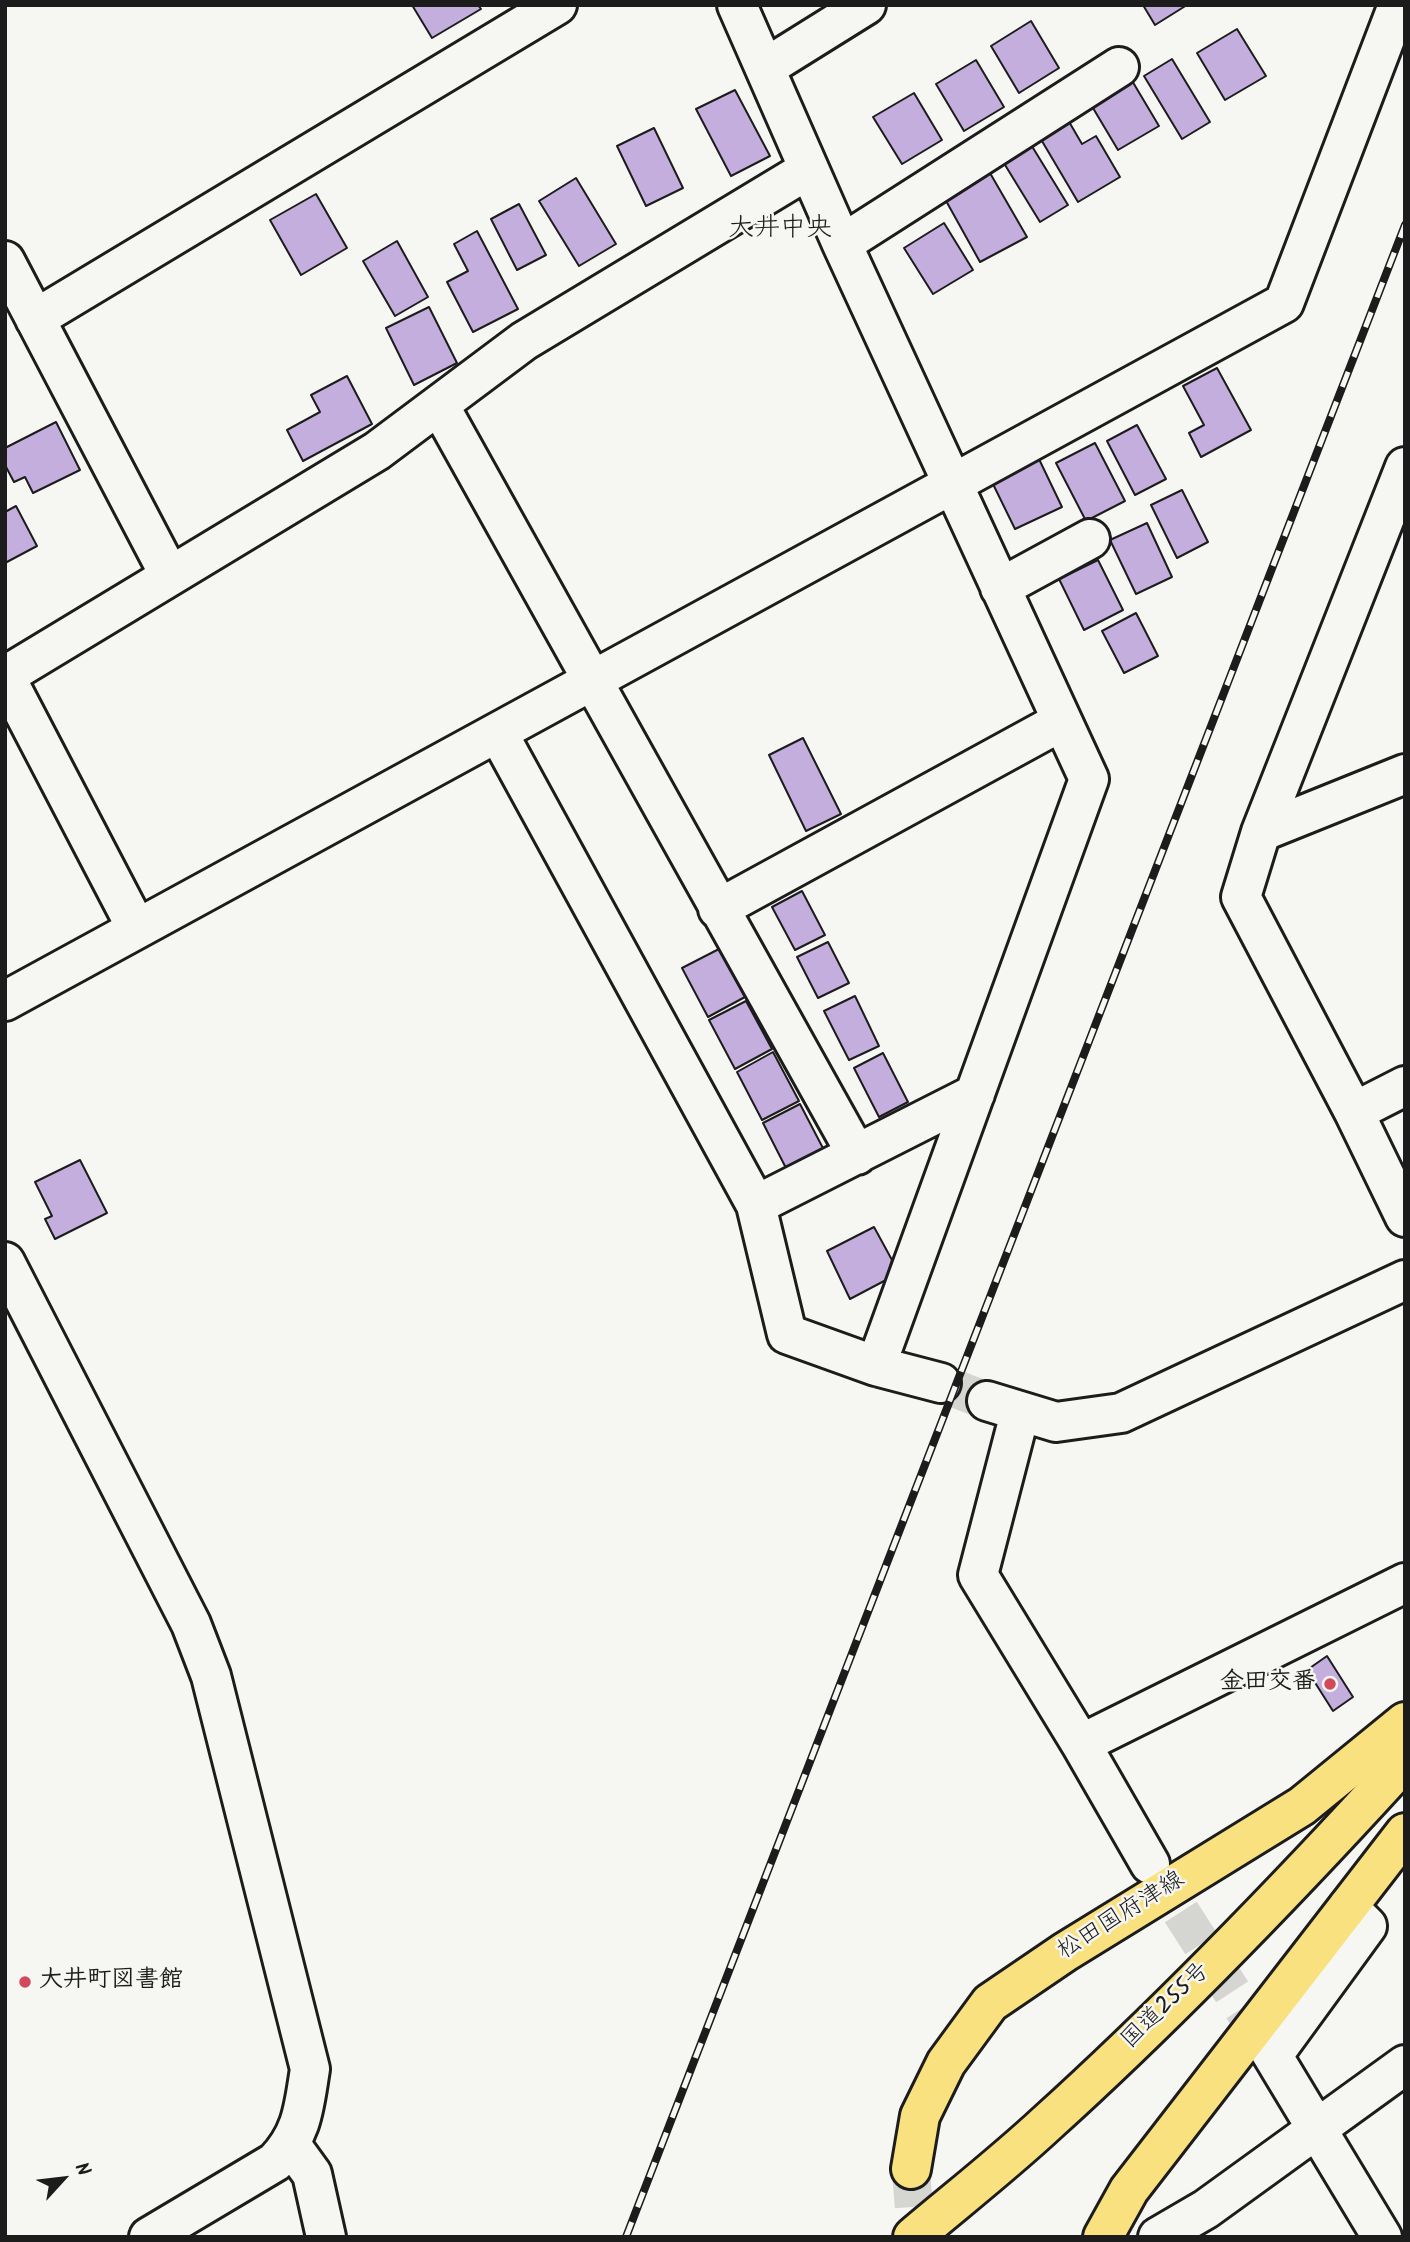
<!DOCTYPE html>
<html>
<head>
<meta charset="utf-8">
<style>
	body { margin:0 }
	#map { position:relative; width:1410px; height:2242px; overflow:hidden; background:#f6f6f2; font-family:Kalam,sans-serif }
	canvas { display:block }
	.frame { position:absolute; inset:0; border:7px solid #1c1c1c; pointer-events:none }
	.north { position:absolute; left:28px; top:2144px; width:70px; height:70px; -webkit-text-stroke:5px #f6f6f2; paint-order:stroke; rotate:63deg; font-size:19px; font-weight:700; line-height:28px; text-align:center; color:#1c1c1c }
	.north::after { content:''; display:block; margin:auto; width:24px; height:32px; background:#1c1c1c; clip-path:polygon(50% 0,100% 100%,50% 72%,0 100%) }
</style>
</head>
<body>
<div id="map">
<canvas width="1410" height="2242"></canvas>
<div class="frame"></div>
<div class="north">N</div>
</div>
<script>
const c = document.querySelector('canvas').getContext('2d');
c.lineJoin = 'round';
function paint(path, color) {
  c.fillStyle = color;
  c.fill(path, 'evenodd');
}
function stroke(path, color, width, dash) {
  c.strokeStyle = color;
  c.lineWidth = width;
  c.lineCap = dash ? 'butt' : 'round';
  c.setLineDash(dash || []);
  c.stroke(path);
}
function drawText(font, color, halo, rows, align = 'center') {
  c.font = font + ' Kalam,"Klee One",sans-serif';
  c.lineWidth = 5;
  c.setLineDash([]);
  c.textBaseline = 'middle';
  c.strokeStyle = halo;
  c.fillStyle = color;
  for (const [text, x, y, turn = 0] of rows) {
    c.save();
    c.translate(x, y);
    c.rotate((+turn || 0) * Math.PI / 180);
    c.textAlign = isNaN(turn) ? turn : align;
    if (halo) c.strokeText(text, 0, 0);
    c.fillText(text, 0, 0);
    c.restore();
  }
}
const building = new Path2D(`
	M412,5H478L481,9L432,38Z
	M1143,5H1187L1155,25Z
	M1031,21L1059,68L1019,93L991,46Z
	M1237,29L1266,76L1225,100L1197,53Z
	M1172,59L1210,122L1182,139L1144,76Z
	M976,60L1004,107L964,131L936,84Z
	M1131,79L1159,126L1118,150L1090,103Z
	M735,90L770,156L731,176L696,109Z
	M914,93L942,140L902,164L873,117Z
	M1068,120L1082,144L1096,136L1120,177L1078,202L1039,136Z
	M654,128L683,188L646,206L617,146Z
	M1030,143L1068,205L1040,222L1002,160Z
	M990,173L1027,237L980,262L945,199Z
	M576,178L616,244L579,266L539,201Z
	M316,194L347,248L301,275L270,220Z
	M519,204L546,255L517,270L491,219Z
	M944,223L973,270L933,294L904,248Z
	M477,231L518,309L473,332L447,282L468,271L454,244Z
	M397,241L428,297L395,316L363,261Z
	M429,307L457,363L414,385L386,328Z
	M1217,368L1251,430L1201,457L1189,433L1204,425L1183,386Z
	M347,376L372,424L303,461L287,430L320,412L311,395Z
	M56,422L80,470L33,493L25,477L14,482L5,465V448Z
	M1137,425L1166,479L1135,495L1107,441Z
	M1095,443L1125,501L1086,521L1056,463Z
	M1038,457L1062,507L1015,529L991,480Z
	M1182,490L1208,542L1177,558L1151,505Z
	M16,506L37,546L5,563V512Z
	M1147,523L1172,577L1136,594L1110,540Z
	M1098,560L1123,610L1084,630L1059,579Z
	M1136,613L1158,656L1124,673L1102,631Z
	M803,738L841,814L806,831L769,755Z
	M802,891L825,935L795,950L772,907Z
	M828,942L849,983L818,998L797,957Z
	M719,949L745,997L708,1017L682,968Z
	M855,996L879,1046L849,1060L824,1011Z
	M746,1001L772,1049L735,1069L709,1020Z
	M773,1052L799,1101L762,1120L737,1072Z
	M883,1053L908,1102L879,1117L854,1068Z
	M800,1104L825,1152L788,1172L763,1123Z
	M80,1160L107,1213L55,1239L45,1219L52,1216L35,1182Z
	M874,1227L892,1260L886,1280L850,1299L827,1251Z
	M1327,1656L1353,1697L1333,1711L1307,1670Z`);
paint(building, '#c3aede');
stroke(building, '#1c1c1c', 2);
stroke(new Path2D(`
	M941,1383L987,1401
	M1150,1864L1265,2043`), '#d5d5d2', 38, [38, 19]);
stroke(new Path2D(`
	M911,2169L916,2237`), '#d5d5d2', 38, [38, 19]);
const minor = new Path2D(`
	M737,5L842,244L1089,779L876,1366L941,1383
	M765,68L866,5
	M842,244L1119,67
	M5,261L170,576
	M35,319L557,5
	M439,405L857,1155
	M1405,467L1261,832L1241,897L1354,1112L1405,1217
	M1000,588L1090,539
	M498,733L756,1205L787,1334L876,1366
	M1261,832L1405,774
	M718,909L1062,721
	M137,929L5,676L377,451L524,341L809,169
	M5,1001L1284,303L1398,5
	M1354,1112L1405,1086
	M756,1205L975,1094
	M5,1262L191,1624L211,1676L310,2069C304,2106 303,2133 275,2162L149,2237
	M987,1401L1056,1422L1121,1413L1405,1280
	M1020,1413L978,1575L1081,1744L1405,1583
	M1081,1744L1150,1864
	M1265,2043L1382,2237
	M1273,2055L1367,1926L1348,1907
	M291,2145L312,2174L326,2237
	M1158,2237L1206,2209L1405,2065`);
const major = new Path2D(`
	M911,2169L920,2116L946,2063L990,2003L1065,1952L1302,1806L1405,1722
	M1103,2237L1129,2190L1405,1833`);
const highway = new Path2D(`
	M913,2237C958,2199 1004,2163 1047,2123C1173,2009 1291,1886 1405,1761`);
stroke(minor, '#1c1c1c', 44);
stroke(major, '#1c1c1c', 44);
stroke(highway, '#1c1c1c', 44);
stroke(minor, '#f6f6f2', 38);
stroke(major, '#fae180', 38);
stroke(highway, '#fae180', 38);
const rail = new Path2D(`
	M626,2237L1405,225`);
stroke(rail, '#1c1c1c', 8);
stroke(rail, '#f6f6f2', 5, [16]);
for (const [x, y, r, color] of [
	[1330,1684,7,"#d1495b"],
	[25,1982,7,"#d1495b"]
]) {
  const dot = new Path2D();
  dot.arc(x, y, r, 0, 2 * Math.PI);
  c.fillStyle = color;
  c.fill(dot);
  stroke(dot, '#f6f6f2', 2.5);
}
drawText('bold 24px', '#1c1c1c', '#f6f6f2', [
	["金田交番",1316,1684],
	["大井町図書館",39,1982,"left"]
], 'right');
drawText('24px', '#1c1c1c', '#f6f6f2', [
	["松田国府津線",1122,1917,-32],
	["国道255号",1167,2007,-44]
]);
drawText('26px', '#1c1c1c', '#f6f6f2', [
	["大井中央",780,231]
]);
</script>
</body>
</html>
